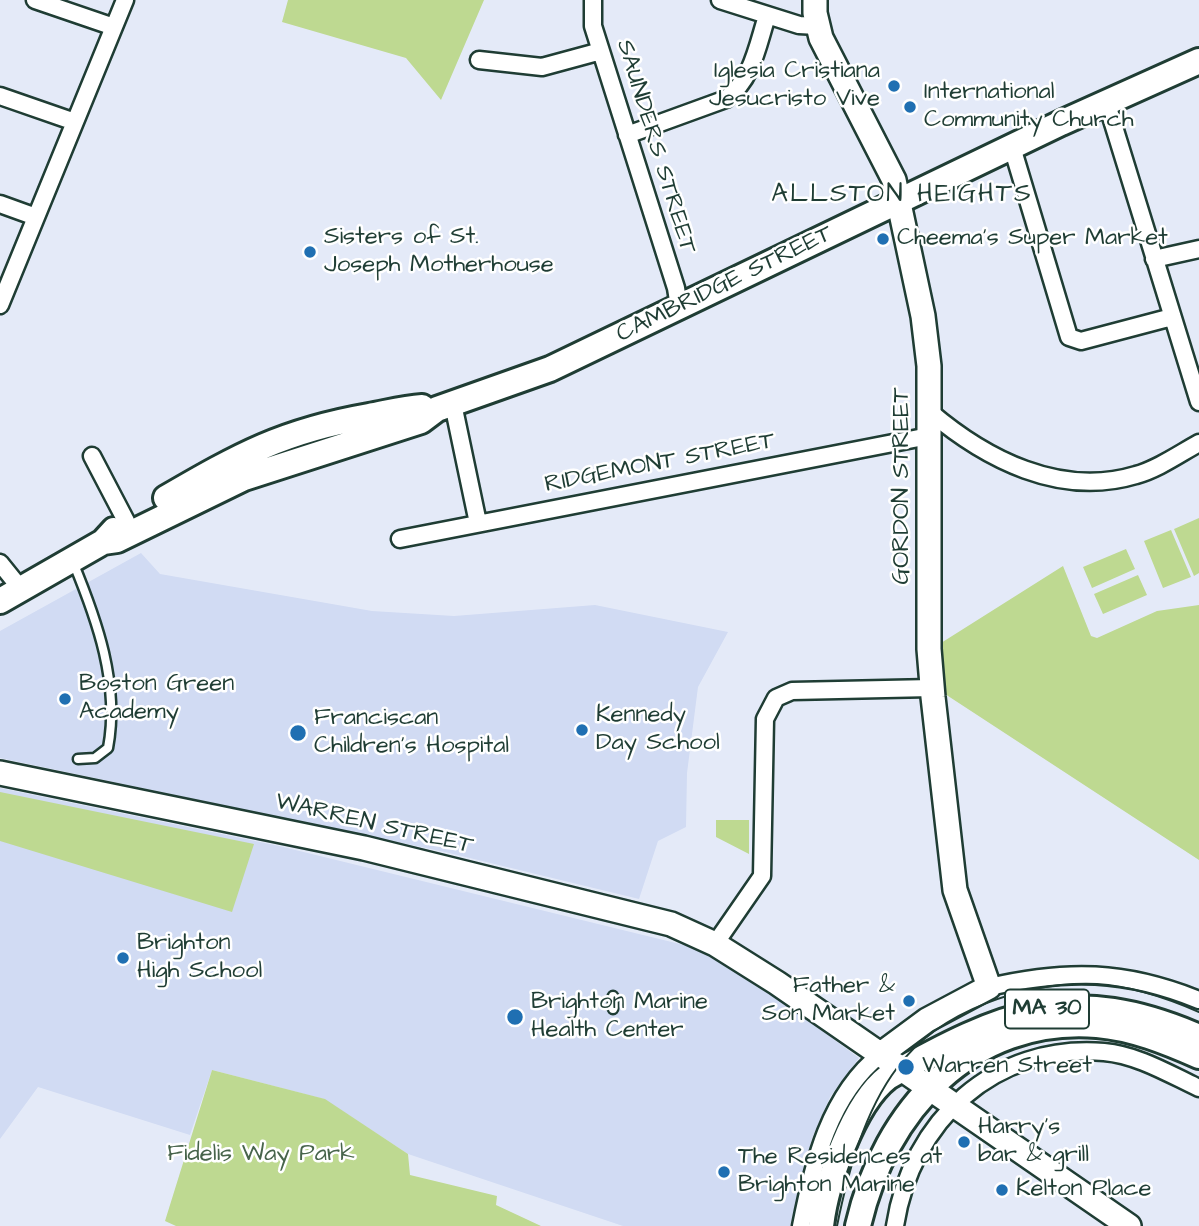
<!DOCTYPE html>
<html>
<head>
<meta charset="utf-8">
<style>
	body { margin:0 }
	canvas { display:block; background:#e4eaf8 }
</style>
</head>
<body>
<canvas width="1199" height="1226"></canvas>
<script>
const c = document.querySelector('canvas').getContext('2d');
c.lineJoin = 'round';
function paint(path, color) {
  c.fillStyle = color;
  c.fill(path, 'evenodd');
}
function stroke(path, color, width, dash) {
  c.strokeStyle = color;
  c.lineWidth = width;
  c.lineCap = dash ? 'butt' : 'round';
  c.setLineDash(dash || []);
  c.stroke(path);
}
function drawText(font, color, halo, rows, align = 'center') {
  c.font = font + ' "Architects Daughter",sans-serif';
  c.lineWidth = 5;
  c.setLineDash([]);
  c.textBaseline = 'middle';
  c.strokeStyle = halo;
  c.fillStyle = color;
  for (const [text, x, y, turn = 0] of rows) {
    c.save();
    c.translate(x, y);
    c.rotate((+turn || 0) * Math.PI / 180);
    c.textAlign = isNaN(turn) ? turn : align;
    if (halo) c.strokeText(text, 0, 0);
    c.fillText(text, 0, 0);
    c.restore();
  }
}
paint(new Path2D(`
	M141,553L160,574L372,611L454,616L595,605L728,632L698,687L687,773L686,827L658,841L639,899L445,852L0,758V631Z
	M0,788L279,846L688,946L746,975L859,1058L830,1097L812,1138L790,1226H623L408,1154L324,1099L212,1070L190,1135L38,1087L0,1139Z`), '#d1dbf3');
paint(new Path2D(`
	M288,0H484L441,100L406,58L282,22Z
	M1199,518V573L1194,576L1174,529Z
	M1171,530L1191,577L1163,588L1144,541Z
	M1126,549L1135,569L1092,588L1083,567Z
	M1063,566L1091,636L1097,638L1157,611L1199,605V860L945,694L941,643Z
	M1138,575L1147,595L1103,614L1094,594Z
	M0,792L254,844L232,912L0,841Z
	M716,820H749V854L716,837Z
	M212,1070L325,1099L408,1154L410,1175L497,1196L496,1205L541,1226H176L165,1221Z`), '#bed991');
const lane = new Path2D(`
	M73,562C97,620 120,684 108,748L95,758L78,759
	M613,1009V996`);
const street = new Path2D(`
	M35,0L114,27
	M593,0V26L676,288L679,307
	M720,0L799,25L817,26
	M479,60L542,67L601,51
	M0,96L75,122
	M1107,104L1199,402
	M627,135L726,99C753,78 757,47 767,16
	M1012,147L1069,337L1081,341L1172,317
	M0,204L36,217
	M1154,259L1199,249
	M0,305L125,0
	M453,404L478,523
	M929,411C985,459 1060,498 1136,475C1158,469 1179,454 1199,443
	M92,456L126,521
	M400,539L929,436
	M0,563L21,589
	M715,944L762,876L765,719L776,698L792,691L932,688
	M989,987C1067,969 1125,970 1199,1000
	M801,1226C813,1164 829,1095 881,1054
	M895,1226C911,1121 994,1043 1104,1052C1138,1055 1169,1074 1199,1088`);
const secondary = new Path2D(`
	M815,0V13L821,38L894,180L923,316L929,366V649L933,697L955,890L989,987L927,1020L881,1054
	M0,773L364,848L671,924L715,944L777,983L1129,1226`);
const primary = new Path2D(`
	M166,498C240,455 283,431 369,416C386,413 404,408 422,407
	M103,542L117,540L244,478L421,421L437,409L550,369L1061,123L1199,61
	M0,601L103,542L114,530
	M821,1226C826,1183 853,1104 888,1077C1003,1012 1072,982 1199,1037
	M858,1226C884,1111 971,1015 1097,1025C1133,1028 1167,1042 1199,1056`);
stroke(lane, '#1f3d34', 13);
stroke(street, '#1f3d34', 21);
stroke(secondary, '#1f3d34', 28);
stroke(primary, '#1f3d34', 30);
stroke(lane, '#fff', 8);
stroke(street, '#fff', 16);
stroke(secondary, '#fff', 23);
stroke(primary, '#fff', 24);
stroke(new Path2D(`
	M837,1226C848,1172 864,1112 897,1068C939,1010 1027,981 1097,984C1132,986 1167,998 1199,1012`), '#1f3d34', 2);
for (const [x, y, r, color] of [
	[894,86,7,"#1f6fb2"],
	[910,107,7,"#1f6fb2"],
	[883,239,7,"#1f6fb2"],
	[310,252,7,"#1f6fb2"],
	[65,699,7,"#1f6fb2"],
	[582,730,7,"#1f6fb2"],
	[298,733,9,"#1f6fb2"],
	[123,958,7,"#1f6fb2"],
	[909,1001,7,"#1f6fb2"],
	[515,1017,9,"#1f6fb2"],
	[906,1067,9,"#1f6fb2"],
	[964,1142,7,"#1f6fb2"],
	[724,1172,7,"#1f6fb2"],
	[1002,1190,7,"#1f6fb2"]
]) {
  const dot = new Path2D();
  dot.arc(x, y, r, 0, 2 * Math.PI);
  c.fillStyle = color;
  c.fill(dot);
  stroke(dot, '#fff', 2.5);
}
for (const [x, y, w] of [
	[1047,1009,84]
]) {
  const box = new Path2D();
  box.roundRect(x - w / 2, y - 19.5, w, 39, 5);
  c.fillStyle = '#fff';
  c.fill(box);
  stroke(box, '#1f3d34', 2);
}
drawText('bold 23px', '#1f3d34', null, [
	["MA 30",1047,1009]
]);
drawText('24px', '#1f3d34', '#fff', [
	["Iglesia Cristiana",880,72,"right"],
	["Jesucristo Vive",880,100,"right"],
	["International",924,93],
	["Community Church",924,121],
	["Sisters of St.",324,238],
	["Joseph Motherhouse",324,266],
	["Cheema's Super Market",897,239],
	["Boston Green",79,685],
	["Academy",79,713],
	["Kennedy",596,716],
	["Day School",596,744],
	["Franciscan",314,719],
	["Children's Hospital",314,747],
	["Brighton",137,944],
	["High School",137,972],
	["Father &",895,987,"right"],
	["Son Market",895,1015,"right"],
	["Brighton Marine",531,1003],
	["Health Center",531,1031],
	["Warren Street",922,1067],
	["Harry's",978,1128],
	["bar & grill",978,1156],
	["The Residences at",738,1158],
	["Brighton Marine",738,1186],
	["Kelton Place",1016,1190]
], 'left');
drawText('24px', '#1f3d34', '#fff', [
	["SAUNDERS STREET",655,147,73],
	["CAMBRIDGE STREET",725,285,-26],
	["RIDGEMONT STREET",660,464,-11],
	["GORDON STREET",903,486,-90],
	["WARREN STREET",374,825,13]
]);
drawText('24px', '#47644b', '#fff', [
	["Fidelis Way Park",261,1155]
]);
c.letterSpacing = '2px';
drawText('26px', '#1f3d34', '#fff', [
	["ALLSTON HEIGHTS",902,196]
]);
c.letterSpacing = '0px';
</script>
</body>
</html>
